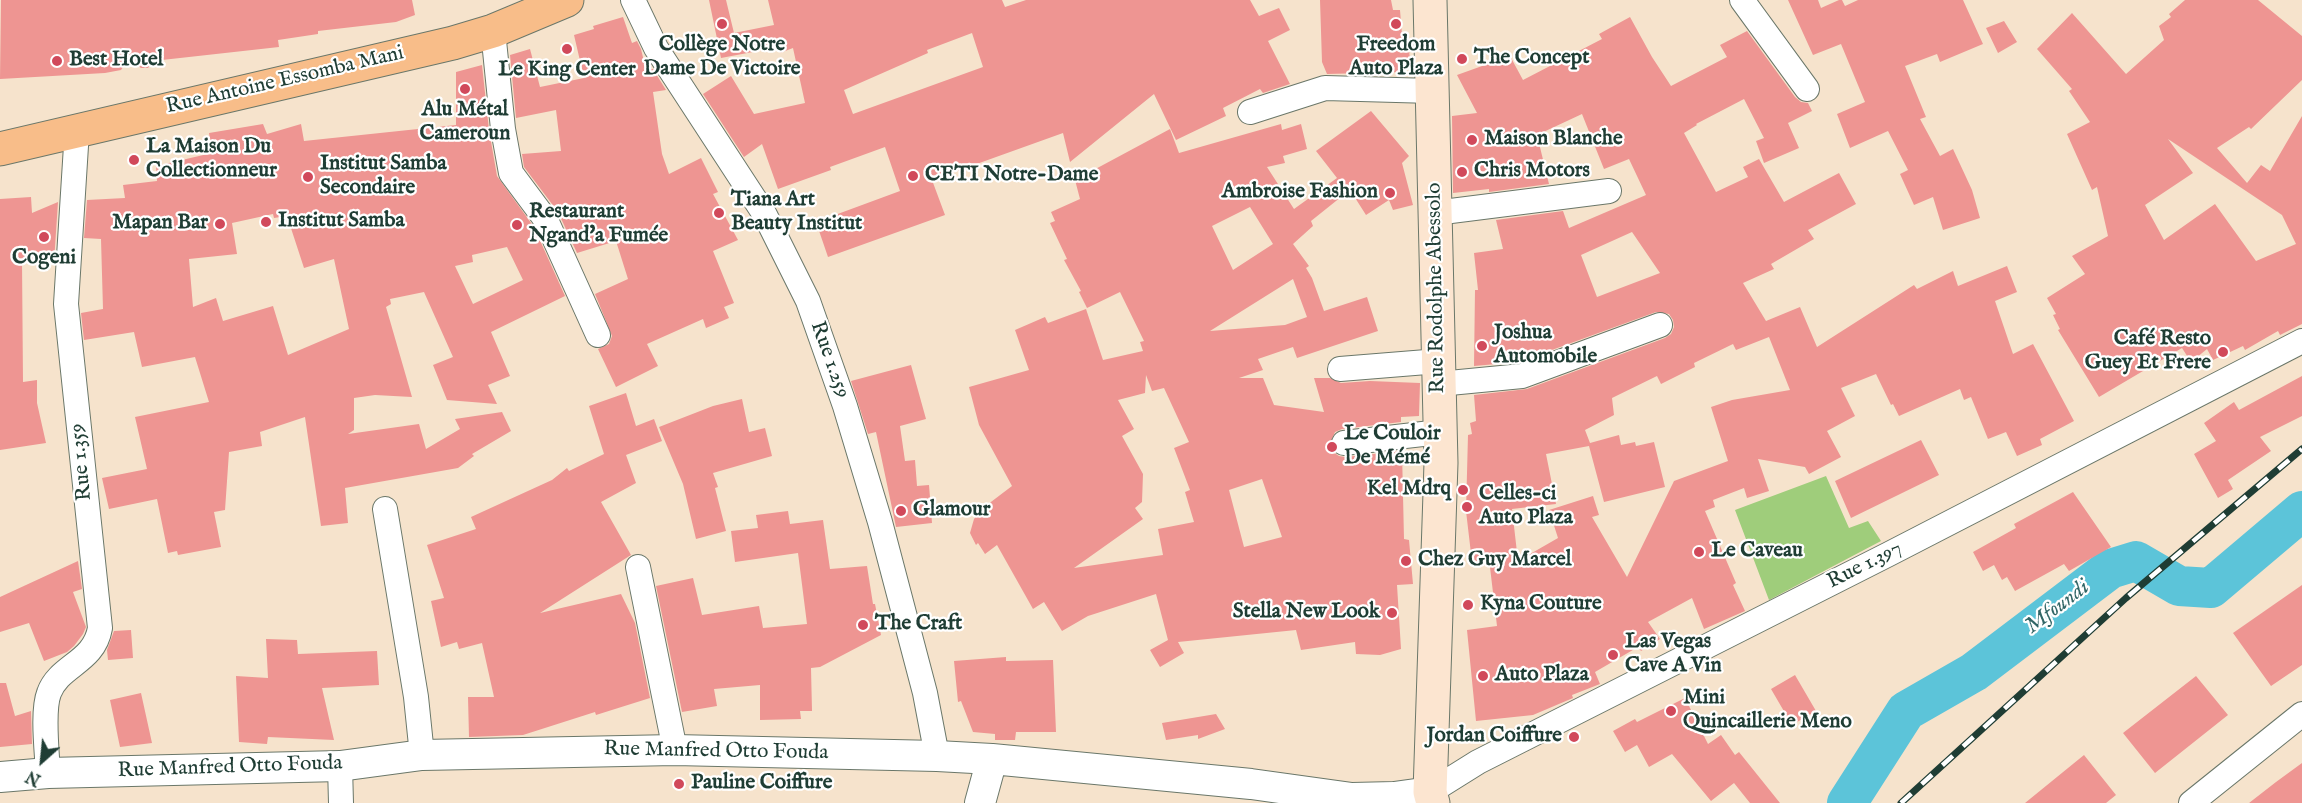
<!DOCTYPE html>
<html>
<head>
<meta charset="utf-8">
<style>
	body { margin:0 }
	#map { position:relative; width:2302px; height:803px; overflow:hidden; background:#f6e3cc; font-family:"IM FELL English",serif }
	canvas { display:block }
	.north { position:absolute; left:12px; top:731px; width:60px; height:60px; -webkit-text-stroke:4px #fff; paint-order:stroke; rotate:207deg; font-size:16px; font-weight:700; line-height:24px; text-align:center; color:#1f3d34 }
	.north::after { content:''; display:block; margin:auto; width:21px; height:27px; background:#1f3d34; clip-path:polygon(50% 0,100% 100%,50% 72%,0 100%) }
</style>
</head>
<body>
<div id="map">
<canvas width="2302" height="803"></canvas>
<div class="north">N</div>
</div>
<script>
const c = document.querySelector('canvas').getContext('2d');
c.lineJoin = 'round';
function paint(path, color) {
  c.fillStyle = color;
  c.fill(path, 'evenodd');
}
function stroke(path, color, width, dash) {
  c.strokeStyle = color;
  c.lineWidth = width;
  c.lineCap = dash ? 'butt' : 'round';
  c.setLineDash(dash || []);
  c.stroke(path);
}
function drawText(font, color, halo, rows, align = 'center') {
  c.font = font + ' "IM FELL English",serif';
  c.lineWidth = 4.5;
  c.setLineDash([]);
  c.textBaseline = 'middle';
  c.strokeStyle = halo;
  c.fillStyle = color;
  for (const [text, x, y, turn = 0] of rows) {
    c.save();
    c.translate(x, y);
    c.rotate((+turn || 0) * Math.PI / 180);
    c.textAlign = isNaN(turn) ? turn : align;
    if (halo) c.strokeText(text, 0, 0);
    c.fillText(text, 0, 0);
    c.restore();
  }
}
paint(new Path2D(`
	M1826,476L1849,528L1868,521L1881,541L1769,600L1735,510Z`), '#9fcd7b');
stroke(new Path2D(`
	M1847,803L1906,711L1974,672L2110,569L2136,561L2179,586L2211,588L2302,511`), '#5cc4d9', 40);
paint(new Path2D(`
	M1,0H412L415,15L396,22L318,31V34L278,40L279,47L153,61L148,68H141L129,59L121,70L105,73L0,79Z
	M709,0H726L734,33L774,25L768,0H1002L1005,7L1026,0H1250L1259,16L1279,8L1290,30L1268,41L1290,84L1263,93L1260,89L1223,108L1226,116L1176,140L1154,94L1070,162L1063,133L932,180L945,215L828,257L816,222L900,191L885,147L830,167L831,170L778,189L762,144L744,157L703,94L731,76L754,114L805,103L793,48L780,53L779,47L721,58ZM972,33L983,67L853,114L844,90L928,53L927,50Z
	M1320,0H1391L1393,10H1400L1402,35H1408L1410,61H1404V72L1327,74L1322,62Z
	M1788,0H1818L1821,8L1839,0H1842L1845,6L1858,0H1963L1983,44L1940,62L1937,54L1905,66L1926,117L1920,119L1940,156L1953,149L1972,190L1980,218L1943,230L1933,197L1914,205L1900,174L1908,170L1888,131L1850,148L1837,114L1865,102L1841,44L1813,55Z
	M2185,0H2258L2302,36V80L2251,129L2249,127L2217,148L2247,183L2261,165L2270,171L2302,116V324L2280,335L2278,331L2245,350L2243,346L2213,360L2207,349L2191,362L2182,348L2099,397L2058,330L2060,329L2053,315L2056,314L2047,298L2085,274L2072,256L2108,236L2097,187L2092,190L2067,134L2090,122L2069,91L2072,89L2037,49L2072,13L2126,74L2164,40L2159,26L2171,17L2169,14ZM2168,139L2282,215L2296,244L2256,261L2215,204L2164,240L2145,205L2193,173Z
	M623,17L632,43L637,41L641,49L646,70L653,69L666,90L653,92L662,154L669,174L701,158L718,192L713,194L738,240L713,251L734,303L724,307L729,318L706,328L703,319L647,344L658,366L616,387L598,349L609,344L612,336L595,294L628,279L616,241L577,253L558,212L524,167L522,154L561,151L556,110L516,118L510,55L530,49L540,87L584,78L574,35L594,29L593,26Z
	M1630,17L1652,57L1671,86L1727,57L1720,45L1747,31L1795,97L1801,102L1808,103L1812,111L1788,123L1799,148L1764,163L1756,141L1764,138L1744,99L1696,124L1697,125L1684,133L1716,192L1748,177L1743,167L1759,159L1784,202L1839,173L1856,204L1808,230L1814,239L1771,264L1774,269L1743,283L1766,321L1800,307L1817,347L1914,285L1917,289L1953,271L1958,286L2007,266L2017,292L1995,301L2013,354L2033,344L2074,421L2040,439L2042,445L2017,456L2006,432L1988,439L1971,397L1964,400L1960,389L1899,416L1893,404L1891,405L1876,374L1841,388L1855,416L1827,431L1841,457L1809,474L1805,467L1758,459L1769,491L1747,498L1744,488L1713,500L1715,507L1705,511L1736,583L1733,585L1745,611L1704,629L1692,598L1648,622L1660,639L1641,651L1638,647L1595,672L1600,684L1572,695L1573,698L1533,715L1476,721L1467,630L1497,626L1489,559L1472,562L1466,511L1468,435L1472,434L1470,423L1476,421L1474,395L1527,389L1665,338L1671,334L1674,327L1673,320L1669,314L1656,312L1519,362L1474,366L1475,290H1478L1474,253L1503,249L1496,220L1563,211L1569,228L1646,195L1629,159L1604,169L1582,114L1537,135L1549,184L1489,192V189L1453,193L1452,116L1477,113L1457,75L1510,56L1523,80L1602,39L1599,34ZM1632,232L1660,273L1597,297L1581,255ZM1769,337L1790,390L1732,400L1711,407L1728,461L1674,481L1627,577L1592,517L1599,515L1593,496L1549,510L1558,538L1518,561L1512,509L1556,504L1546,454L1589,446L1604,502L1665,487L1654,442L1636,446L1635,442L1621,445L1619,435L1590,443L1585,430L1614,415L1612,398L1657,376L1661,384L1695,367L1694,363L1733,344L1736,350Z
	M2004,21L2017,42L1998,53L1986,28Z
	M482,65L489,130L497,176L534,227L565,296L491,332L510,376L488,385L497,404L447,400L433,365L453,357L424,292L390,299L391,304L386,307L412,397L375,395L354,398V430L348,434L419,424L426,449L460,429L455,419L502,412L511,431L472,454L474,456L458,468L345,488L348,523L321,526L305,417L260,432L262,446L229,452L225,510L214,512L221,547L178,555L177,551L168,553L157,499L109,509L102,478L147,469L135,417L209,402L195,357L142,367L134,332L84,340L81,313L103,309L101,239L84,238L87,200L125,198L123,185L157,181L156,166L212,153L209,133L263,124L267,134L301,124L304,141L456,125V72ZM273,214L274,218L287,216L304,268L334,259L349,329L288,355L273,306L223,321L216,298L193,307L189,259L237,254L232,223ZM507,247L523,280L473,304L455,266L473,262L472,255Z
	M1371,111L1409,156L1402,163L1413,205L1393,210L1389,200L1366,215L1352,193L1348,196L1346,193L1311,221L1313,226L1293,244L1309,266L1306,268L1312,278L1324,311L1367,297L1378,331L1297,358L1293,347L1258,359L1263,370L1239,378H1263L1274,405L1324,412L1314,378H1330L1341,383L1370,381L1420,383L1419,416L1401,417V422L1342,429L1335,432L1330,444L1333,452L1339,456L1345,457L1402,451L1404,539L1409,540L1413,584L1397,585L1401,649L1380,655L1356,654L1355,642L1301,650L1296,630L1178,642L1184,653L1160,667L1150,650L1168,640L1156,594L1088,616L1062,631L1044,602L1033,609L997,545L985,554L978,543L976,545L970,533L974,519L983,508L1012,486L979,425L969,387L1029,370L1015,330L1045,317L1048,323L1086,309L1103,360L1143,351L1140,342L1144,341L1120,292L1087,308L1079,292L1081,291L1064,260L1067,259L1050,223L1055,221L1051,212L1080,199L1075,180L1170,129L1179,153L1281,124L1282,130L1301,124L1307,149L1283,156L1285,163L1267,167L1294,209L1337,178L1316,151ZM1250,207L1273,244L1233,270L1212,226ZM1293,279L1307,317L1285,325L1210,331ZM1146,375L1152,391L1164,388L1189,442L1174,448L1190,490L1185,492L1194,522L1158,529L1163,555L1074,568L1143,519L1135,508L1142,502L1143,474L1122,436L1134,429L1118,400L1145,393ZM1262,479L1282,537L1244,547L1229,490Z
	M31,197L32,213L58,202L54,262L22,261L23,382L37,380V403L46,443L0,450V199Z
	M911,365L926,419L900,426L905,461L915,460L917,486L929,485L932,523L896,527L876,432L868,434L851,381Z
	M2302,376V416L2260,437L2271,451L2228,480L2233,489L2218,498L2194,454L2216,441L2204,423L2234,402L2239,410Z
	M626,393L636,426L654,419L662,441L626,455L636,483L601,502L631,555L540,613L621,594L635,623L650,698L596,715L595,712L523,735L469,737L468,697H494L482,643L459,649L457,642L441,647L431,601L444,598L427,545L476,529L471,517L552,480L567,468L569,471L604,454L589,406Z
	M742,399L749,432L765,428L772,456L713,473L718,487L715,488L726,531L696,539L683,484L659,427L713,406Z
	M1921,440L1939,475L1851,518L1835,481Z
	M2073,492L2111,547L2069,571L2064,564L2015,591L2007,577L2002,580L1994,565L1983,571L1973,552L2016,528L2014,524Z
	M788,511L790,524L823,520L830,569L867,566L873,604H875L881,635L820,667L811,668L812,711H800L801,719L760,720V685L714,689L717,706L682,712L656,586L693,578L702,615L759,606L763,628L807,624L798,553L735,562L731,531L758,528L756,515Z
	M78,561L82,589L73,592L86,627L83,634L74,646L67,652L44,661L29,623L0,632V597Z
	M2302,585V665L2271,686L2233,633Z
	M131,630L133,658L108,660L107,650L114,631Z
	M266,639L297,640L298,654L377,651L379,685L322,688L334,740L268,737L267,744L239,742L236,676L268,678Z
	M1006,657V661L1053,660L1056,732H1016L1015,740H995V734L973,732L961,701L958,702L954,661Z
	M1795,675L1816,711L1792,725L1771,689Z
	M2196,676L2228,715L2155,773L2123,733Z
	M0,683H6L15,716L31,711L32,744L0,747Z
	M141,693L152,743L120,747L110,700Z
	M1685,698L1708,744L1721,735L1735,755L1739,752L1780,803H1750L1734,783L1711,801L1672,754L1649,767L1637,745L1625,752L1613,731L1635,719L1637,722Z
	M1216,714L1225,729L1198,739V735L1166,740L1162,723Z
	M2084,755L2116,795L2106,803H2025Z
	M2302,763V803H2249L2276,782Z`), '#ee9592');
const minor = new Path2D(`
	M633,0L656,48L765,215L808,301L845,406L880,522L925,693L937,756
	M1742,0L1807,89
	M493,31L503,129L511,173L546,220L598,335
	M1250,112L1325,88L1432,91
	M1435,213L1609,191
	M1340,369L1439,361
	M1439,384L1522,376L1660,325
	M1344,443L1440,432
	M385,509L416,697L422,755
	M638,567L675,750
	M340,766L341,803
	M48,773C47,752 42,711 49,693C59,665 94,663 100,628L66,304L77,130
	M1430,792L1478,762L1889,554L2302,341
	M2191,803L2302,714`);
const tertiary = new Path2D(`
	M0,777L48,773L340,766L422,755L675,750L937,756L992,759L1251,784L1352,798L1394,797L1430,792
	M980,803L992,759`);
const secondary = new Path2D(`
	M1430,0L1441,463L1430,792L1433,803`);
const primary = new Path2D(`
	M0,149L453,43L493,31L567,0`);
stroke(minor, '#6a7769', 26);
stroke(tertiary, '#6a7769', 32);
stroke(secondary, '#6a7769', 35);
stroke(primary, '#6a7769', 35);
stroke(minor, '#fff', 24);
stroke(tertiary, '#fff', 30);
stroke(secondary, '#fce5d0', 33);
stroke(primary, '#f8bd89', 33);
const rail = new Path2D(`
	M1901,803L2126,598L2302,449`);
stroke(rail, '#1f3d34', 7);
stroke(rail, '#fff', 4.5, [14]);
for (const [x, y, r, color] of [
	[722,24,6,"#d1495b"],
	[1396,24,6,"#d1495b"],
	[567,49,6,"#d1495b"],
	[1462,59,6,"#d1495b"],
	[57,61,6,"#d1495b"],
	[465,89,6,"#d1495b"],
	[1472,140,6,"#d1495b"],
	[134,160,6,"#d1495b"],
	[1462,172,6,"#d1495b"],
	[913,176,6,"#d1495b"],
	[308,177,6,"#d1495b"],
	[1390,193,6,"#d1495b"],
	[719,213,6,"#d1495b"],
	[266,222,6,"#d1495b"],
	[220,224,6,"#d1495b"],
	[517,225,6,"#d1495b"],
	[44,237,6,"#d1495b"],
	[1482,346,6,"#d1495b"],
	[2223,352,6,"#d1495b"],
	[1332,447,6,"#d1495b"],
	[1463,490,6,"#d1495b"],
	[1467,507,6,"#d1495b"],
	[901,511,6,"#d1495b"],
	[1699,552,6,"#d1495b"],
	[1406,561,6,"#d1495b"],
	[1468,605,6,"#d1495b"],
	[1392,613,6,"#d1495b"],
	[863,625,6,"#d1495b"],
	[1613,655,6,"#d1495b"],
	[1483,676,6,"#d1495b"],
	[1671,711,6,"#d1495b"],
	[1574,737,6,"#d1495b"],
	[679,784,6,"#d1495b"]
]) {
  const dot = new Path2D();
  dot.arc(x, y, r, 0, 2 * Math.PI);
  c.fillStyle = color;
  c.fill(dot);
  stroke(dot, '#fff', 2);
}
drawText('bold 21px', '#1f3d34', '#fff', [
	["Collège Notre",722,46,"center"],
	["Dame De Victoire",722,70,"center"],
	["Freedom",1396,46,"center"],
	["Auto Plaza",1396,70,"center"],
	["The Concept",1474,59],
	["Best Hotel",69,61],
	["Le King Center",567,71,"center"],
	["Alu Métal",465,111,"center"],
	["Cameroun",465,135,"center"],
	["Maison Blanche",1484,140],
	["La Maison Du",146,148],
	["Collectionneur",146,172],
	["Institut Samba",320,165],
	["Secondaire",320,189],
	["Chris Motors",1474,172],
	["CETI Notre-Dame",925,176],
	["Ambroise Fashion",1378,193,"right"],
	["Tiana Art",731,201],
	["Beauty Institut",731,225],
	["Restaurant",529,213],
	["Ngand'a Fumée",529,237],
	["Institut Samba",278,222],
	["Mapan Bar",208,224,"right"],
	["Cogeni",44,259,"center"],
	["Joshua",1494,334],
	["Automobile",1494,358],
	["Café Resto",2211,340,"right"],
	["Guey Et Frere",2211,364,"right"],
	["Le Couloir",1344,435],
	["De Mémé",1344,459],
	["Kel Mdrq",1451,490,"right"],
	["Celles-ci",1479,495],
	["Auto Plaza",1479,519],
	["Glamour",913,511],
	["Le Caveau",1711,552],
	["Chez Guy Marcel",1418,561],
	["Kyna Couture",1480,605],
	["Stella New Look",1380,613,"right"],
	["The Craft",875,625],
	["Las Vegas",1625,643],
	["Cave A Vin",1625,667],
	["Auto Plaza",1495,676],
	["Mini",1683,699],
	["Quincaillerie Meno",1683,723],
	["Jordan Coiffure",1562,737,"right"],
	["Pauline Coiffure",691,784]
], 'left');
drawText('21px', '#1f3d34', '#fff', [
	["Rue Antoine Essomba Mani",285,81,-13],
	["Rue Rodolphe Abessolo",1437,288,-91],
	["Rue 1.259",829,360,70],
	["Rue 1.359",82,462,-96],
	["Rue 1.397",1865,566,-27],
	["Rue Manfred Otto Fouda",716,752,1],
	["Rue Manfred Otto Fouda",230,768,-2]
]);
drawText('italic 22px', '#316666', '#fff', [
	["Mfoundi",2058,608,-37]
]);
</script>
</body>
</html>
